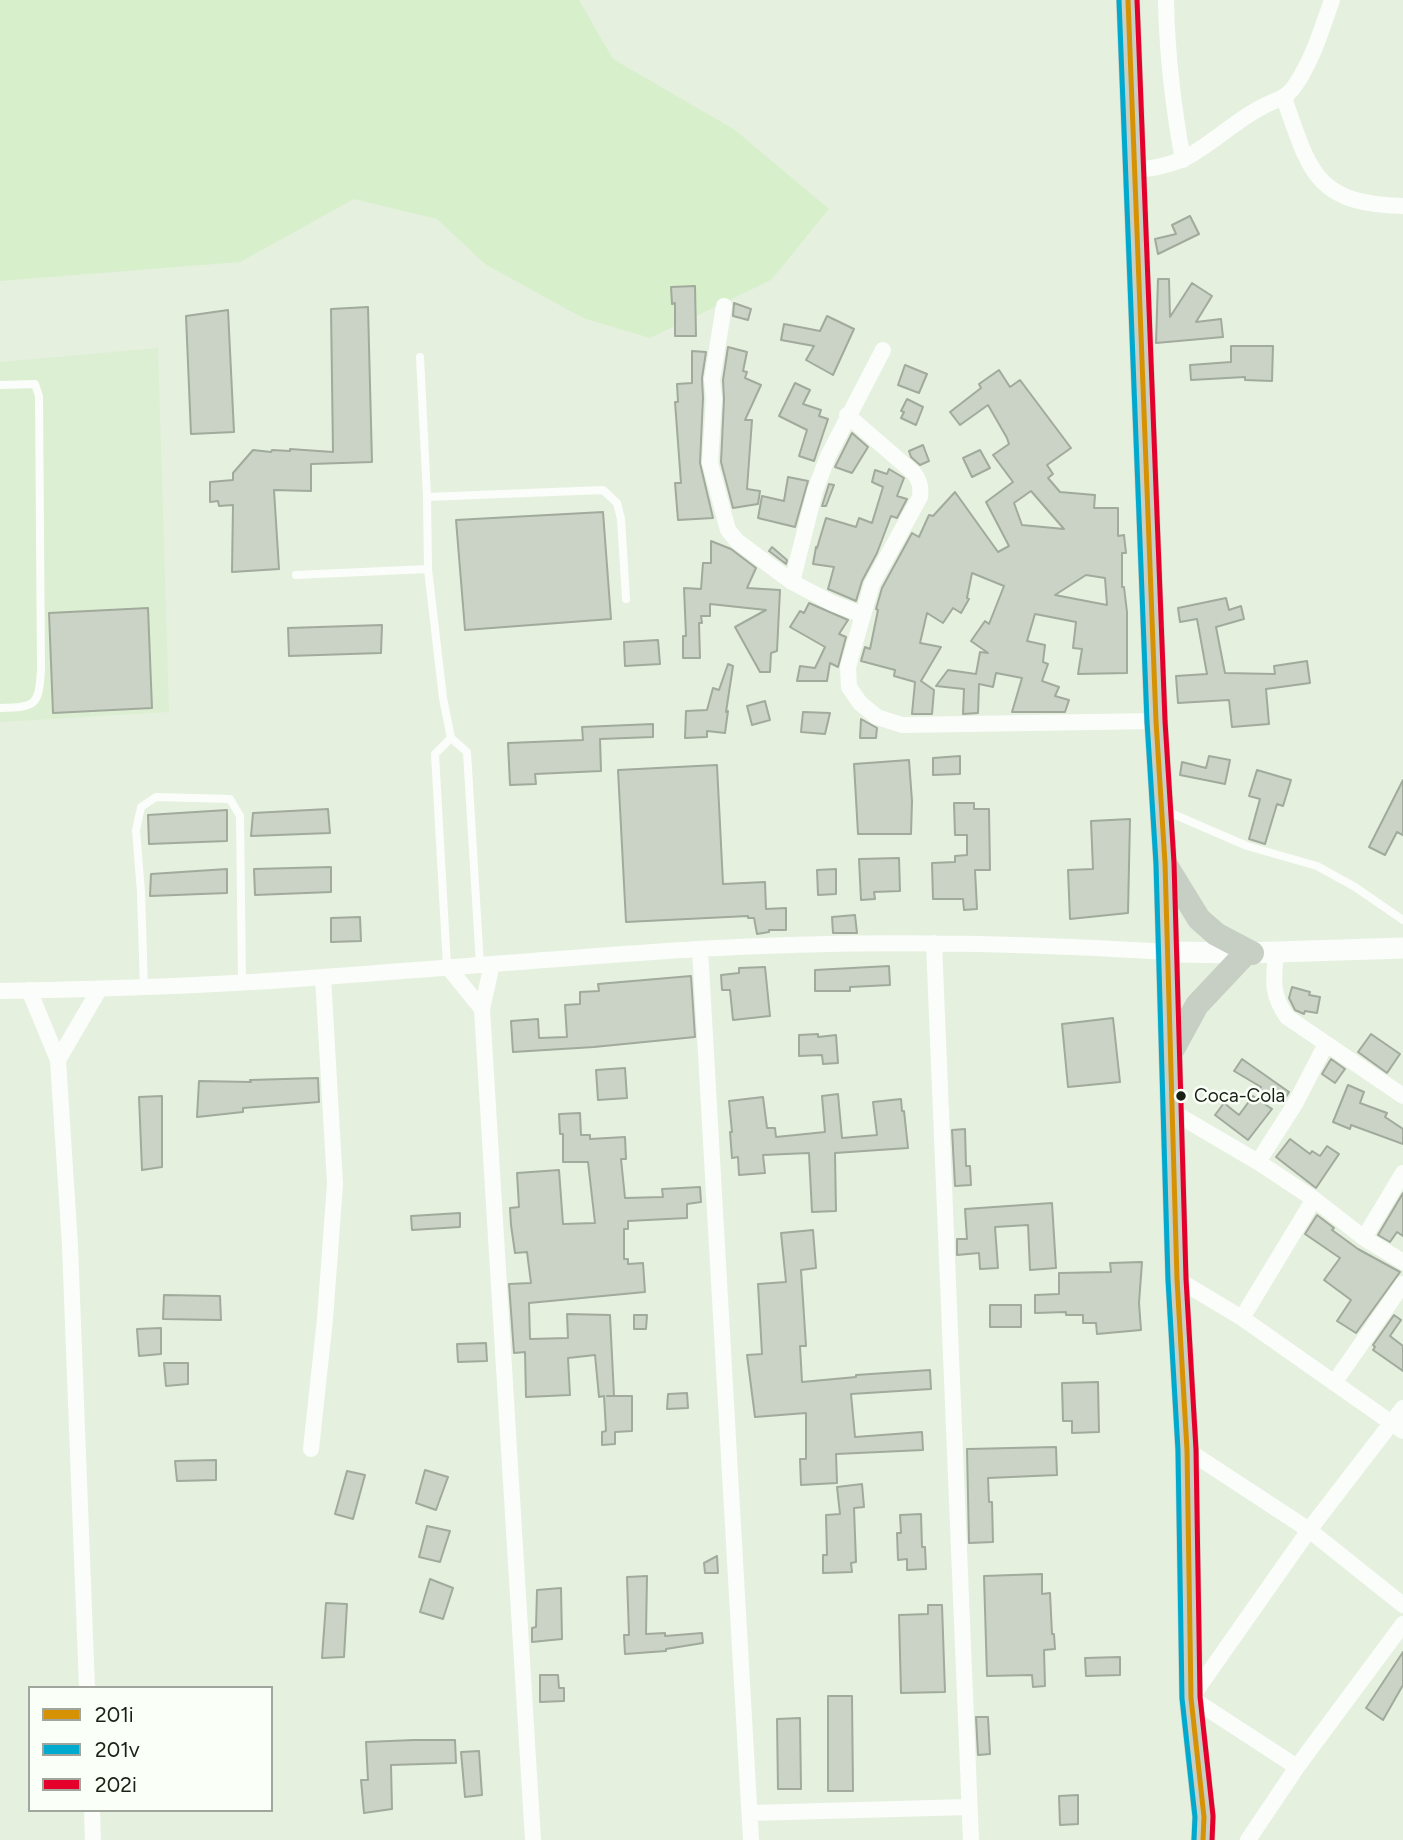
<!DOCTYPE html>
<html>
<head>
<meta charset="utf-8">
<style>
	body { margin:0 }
	#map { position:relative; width:1403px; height:1840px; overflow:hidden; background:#e5f0df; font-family:Figtree,sans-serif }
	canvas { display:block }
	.legend { position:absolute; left:28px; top:1686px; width:245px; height:126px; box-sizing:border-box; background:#fafff8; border:2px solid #a0a69d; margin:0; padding:9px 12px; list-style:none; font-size:21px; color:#192115 }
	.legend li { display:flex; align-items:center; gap:14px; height:35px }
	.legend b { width:35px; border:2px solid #a0a69d }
</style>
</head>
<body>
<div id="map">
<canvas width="1403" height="1840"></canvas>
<ul class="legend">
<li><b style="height:9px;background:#d69203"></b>201i</li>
<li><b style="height:9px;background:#00a9ce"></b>201v</li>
<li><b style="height:9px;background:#e4002b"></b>202i</li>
</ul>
</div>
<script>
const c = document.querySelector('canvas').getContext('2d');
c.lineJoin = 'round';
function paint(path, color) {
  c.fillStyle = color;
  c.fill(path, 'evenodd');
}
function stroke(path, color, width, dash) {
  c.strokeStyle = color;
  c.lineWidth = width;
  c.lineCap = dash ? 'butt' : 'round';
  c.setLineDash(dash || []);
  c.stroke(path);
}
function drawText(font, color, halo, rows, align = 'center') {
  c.font = font + ' Figtree,sans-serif';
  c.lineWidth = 5;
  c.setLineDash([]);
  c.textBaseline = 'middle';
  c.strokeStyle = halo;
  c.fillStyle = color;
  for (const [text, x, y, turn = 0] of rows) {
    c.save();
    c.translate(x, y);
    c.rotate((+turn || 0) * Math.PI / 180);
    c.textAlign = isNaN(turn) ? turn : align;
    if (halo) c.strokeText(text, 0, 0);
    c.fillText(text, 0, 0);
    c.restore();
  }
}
paint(new Path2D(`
	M158,348L169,712L0,722V362Z`), '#dcefd2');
paint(new Path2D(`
	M0,0H579L613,59L735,130L829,209L771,280L650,338L583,318L485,264L437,219L354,199L240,262L0,281Z`), '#d7efcb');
const building = new Path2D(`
	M1190,216L1199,234L1158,254L1155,239L1176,234L1172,225Z
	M1158,279H1169L1170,317L1192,283L1212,296L1196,322L1221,319L1223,337L1156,343Z
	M695,286L696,336H675V303L672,304L671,287Z
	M734,303L751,309L748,320L733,316Z
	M368,307L372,462L311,464V491L274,490L279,569L232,572L233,505L219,506L218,501L210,502V482L233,480V473L253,450L271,452L272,450L290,451V449L333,452L331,309Z
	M228,310L234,432L191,434L186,316Z
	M827,316L854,329L833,375L806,360L814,346L781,340L784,324L820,331Z
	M1231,346H1273L1272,381L1245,380V377L1191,380L1190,365L1231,362Z
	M728,347L747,352L743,371L747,372L745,378L761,385L745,420H752L747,489L760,491L758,504L733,508L721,462L724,399L723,380Z
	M692,351L706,352L702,378L703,398L700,463L713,518L678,520L675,483H681L675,402H678L677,384L692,383Z
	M905,365L927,374L919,393L898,385Z
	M999,370L1010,387L1020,380L1071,448L1047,465L1053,474L1048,478L1060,492L1095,495L1094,508H1118V536L1124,535L1126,553H1122V587H1124L1127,612V673L1078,674L1082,649L1073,648L1076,622L1035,614L1027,641L1045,645L1043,662L1048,664L1042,681L1059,687L1055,696L1069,700L1065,712H1012L1022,678L996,673L993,687L979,684L978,713L963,714L964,689L936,686L948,670L976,674L980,652L988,653L971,641L985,621L989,624L1004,586L972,573L967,598L969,599L961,613L953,608L943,623L927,613L920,643L941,647L921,681L934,690L932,714H912L915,682L894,676L895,670L861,661L865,647L870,649L878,610L876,609L882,588L912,533L919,537L929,515L933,516L955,492L998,552L1009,546L986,502L1013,482L993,455L1009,444L1007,438L988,405L960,425L950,412L981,388L979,384ZM1031,491L1064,529L1022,525L1014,503ZM1086,575L1105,578L1107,605L1055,595Z
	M795,383L810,390L803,404L821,410L819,416L828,419L814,461L799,456L807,430L779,416Z
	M907,399L923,407L916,425L901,418L904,412L901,411Z
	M852,433L868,447L852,473L835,467Z
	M923,445L929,461L920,465L911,457L909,451Z
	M980,450L990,468L972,477L963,458Z
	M889,469L904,478L897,496L907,499L897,518L891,516L877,553L862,581L856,601L828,589L834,567L813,564L816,547L817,548L826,518L856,527L859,518L872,523L883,487L872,482L875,470L887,474Z
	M788,477L808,481L795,527L758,518L762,496L784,501Z
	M829,484L834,485L826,506H822Z
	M603,512L611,619L465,630L456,520Z
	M711,541L731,549L756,568L747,588L780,590L777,651L771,653L770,672H760L735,627L766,610L710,604V616H701L702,623H699L700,658H683V636H686L684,588L701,589L703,563H711Z
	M772,547L787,560L786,564L769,551Z
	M1226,598L1229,610L1241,606L1244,619L1216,627L1225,673L1275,674L1274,666L1307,661L1310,683L1266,689L1269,724L1232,727L1229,700L1178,703L1176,676L1207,674L1197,619L1180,622L1178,608Z
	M809,603L848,620L839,634L846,637L838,667L830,663L827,681H797L800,666L815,668L825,647L790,627L800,611L804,613Z
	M148,608L152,708L53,713L49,613Z
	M382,625L381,653L289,656L288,628Z
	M658,640L660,664L625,666L624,642Z
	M728,664L733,666L726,712L728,711L725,733L707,731V737L685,738L686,711L707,710L713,688L719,690Z
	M765,701L770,720L752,725L747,706Z
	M803,712L830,713L825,734L801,732Z
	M861,719L877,728L876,738H860Z
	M653,724V737L600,739L601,771L535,774L536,784L510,785L508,743L583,740L582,727Z
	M960,756V774L933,775V758Z
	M1209,756L1230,760L1225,784L1180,775L1182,762L1206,768Z
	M909,760L912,801L911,834H858L854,764Z
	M717,765L723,884L765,882L766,909L786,908V930H769V932L757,934L754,918H748V916L626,922L618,770Z
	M1257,770L1291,780L1283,806L1277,804L1265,844L1249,839L1260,799L1249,796Z
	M1403,780V835L1397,832L1385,855L1369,847Z
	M954,803H974V809H989L990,870H975L977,909L964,910L963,899H933L932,863L955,862V856L967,855V835H955Z
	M328,809L330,833L251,836L253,813Z
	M227,810V841L149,844L148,815Z
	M1130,819L1128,913L1070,919L1068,870L1093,869L1091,821Z
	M899,858L900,891L874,892L875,899L861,900L859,859Z
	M331,867V892L255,895L254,869Z
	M227,869V893L150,896L151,874Z
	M836,869V894L818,895L817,870Z
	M855,915L857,933H833L832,917Z
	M360,917L361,941L331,942V918Z
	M889,966L890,985L850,987V991H815V970Z
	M765,967L770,1016L733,1020L730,990H722L721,975L739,973V968Z
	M691,976L695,1037L594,1047L513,1052L511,1021L538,1019L539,1038L567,1037L565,1005L580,1004V992L599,991L598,984Z
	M1292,987L1310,992L1309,995L1320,997L1317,1013L1305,1011L1304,1014L1295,1010L1289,998Z
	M1113,1018L1120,1082L1068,1087L1062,1024Z
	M818,1034V1037L836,1035L838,1063L823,1064L822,1055L799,1056V1035Z
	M1371,1034L1400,1054L1387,1073L1358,1052Z
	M1242,1059L1289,1092L1283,1102L1257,1092L1261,1087L1234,1071Z
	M1331,1059L1345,1069L1335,1083L1322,1074Z
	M625,1068L627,1098L598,1100L596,1070Z
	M318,1078L319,1102L243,1108V1112L197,1117L199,1081L251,1082L250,1080Z
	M1348,1085L1364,1092L1360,1103L1387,1113L1385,1117L1403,1129V1144L1351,1125L1350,1129L1333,1122Z
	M838,1094L842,1138L877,1135L873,1102L901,1099L902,1111H904L908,1148L835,1153L836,1211L812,1212L809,1153L763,1155L765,1173L739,1175L738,1157L732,1158L730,1132H732L729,1101L763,1097L767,1128H775L776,1137L825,1132L822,1096Z
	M162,1096V1167L142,1170L139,1097Z
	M1253,1096L1272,1109L1248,1140L1215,1115L1224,1103L1239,1115Z
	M580,1113L581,1135H590V1139L625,1137L626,1159H621L625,1198L663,1197L662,1189L700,1187L701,1202L687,1204V1218L628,1221V1229H624V1259H628V1264L643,1263L645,1292L529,1303L530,1339L568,1338L567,1314L610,1315L614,1396H607H632V1431L615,1432V1444L602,1445V1432L606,1431L604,1396L599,1397L595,1355L568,1358L570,1395L526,1397L525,1352L514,1353L509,1284L531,1283L527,1252L515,1253L511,1225L510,1208L519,1207L517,1173L559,1170L563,1224L595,1223L588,1162H563V1134H560L559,1114Z
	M965,1129L966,1166H970L971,1185L955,1186L952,1130Z
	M1290,1139L1310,1154L1312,1151L1320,1156L1327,1146L1339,1154L1316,1188L1276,1157Z
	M1403,1193V1236L1397,1232L1390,1242L1378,1235Z
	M1052,1203L1056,1268L1030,1270L1028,1225L995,1227L998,1268L980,1269L979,1253L957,1255V1239H967L965,1209Z
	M460,1213V1227L412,1230L411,1216Z
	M1317,1215L1334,1228L1332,1230L1358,1249L1400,1272L1356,1333L1337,1321L1351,1300L1324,1280L1340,1258L1305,1234Z
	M813,1230L816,1268L801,1270L806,1346H800L802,1382L856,1377V1375L930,1370L931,1389L851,1394L855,1437L922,1432L923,1450L836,1454L837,1483L801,1485L800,1459H806V1413L755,1417L747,1355L762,1354L758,1284L786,1282L781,1233Z
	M1142,1262L1139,1303L1141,1330L1097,1334L1096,1323H1083V1315H1066V1312L1035,1313V1295L1059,1294V1273L1111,1272L1110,1263Z
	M164,1295L220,1296L221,1320L163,1319Z
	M990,1305H1021V1327H990Z
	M634,1315H647L646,1329H634Z
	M1394,1315L1401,1320L1390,1336L1403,1346V1371L1373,1350L1375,1347L1373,1345Z
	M161,1328V1354L139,1356L137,1329Z
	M486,1343L487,1361L458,1362L457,1344Z
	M164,1363H188V1384L166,1386Z
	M1098,1382L1099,1432L1072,1433V1421H1063L1062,1383Z
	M687,1393L688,1408L667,1409L668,1394Z
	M1056,1447L1057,1475L988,1478L989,1502H992L993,1542L969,1543L967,1449Z
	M216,1460V1480L177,1481L175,1461Z
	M425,1470L448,1477L436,1510L416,1503Z
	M347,1471L365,1475L353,1519L335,1514Z
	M862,1484L864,1507L854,1508L856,1562L851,1563L852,1572L823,1573V1555H827L826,1515L840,1514L837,1487Z
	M921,1514L922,1547H925L926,1569L907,1570V1559L898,1560L897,1533H901L900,1515Z
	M427,1526L450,1531L440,1562L419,1557Z
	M717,1556L718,1573H705L704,1563Z
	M1042,1574V1594L1050,1593L1052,1634H1054L1055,1649L1044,1650L1045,1686L1033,1687L1032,1675L987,1676L984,1576Z
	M647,1576L646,1634L665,1633V1636L702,1633L703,1643L666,1649V1651L625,1654L624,1635H629L627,1577Z
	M430,1579L453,1588L443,1619L420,1612Z
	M561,1588L562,1639L532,1642V1628L536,1627L537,1590Z
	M326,1603L347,1604L344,1657L322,1658Z
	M928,1605H942L945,1692L901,1693L899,1615L928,1614Z
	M1403,1652V1685L1383,1720L1366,1708Z
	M1120,1657V1675L1086,1676L1085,1658Z
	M540,1675H558L559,1688H564V1701L540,1702Z
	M828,1696H852L853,1791H828Z
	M976,1717H988L990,1754L978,1755Z
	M800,1718L801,1789H778L777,1719Z
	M414,1740H455L456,1763L391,1765L392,1809L364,1813L361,1780H368L366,1742Z
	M479,1751L482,1795L465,1797L461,1752Z
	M1078,1795V1824L1060,1825L1059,1796Z`);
paint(building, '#cad3c5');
stroke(building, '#a1aa9c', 2);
stroke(new Path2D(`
	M420,357L427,497L428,569L443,698L451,738L467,752L480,965
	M0,385L35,384L39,396L41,669C39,706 36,707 0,708
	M427,497L603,490L617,503L621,519L626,599
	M296,575L428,569
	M1166,811L1247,846L1317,866L1355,887L1403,920
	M447,966L435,754L451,738
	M144,988L141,892L136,830L141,807L156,797L230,799L240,816L242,982`), '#fbfdfa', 8);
stroke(new Path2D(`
	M1166,0C1167,54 1173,106 1183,160
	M1284,98C1310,172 1315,204 1403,206
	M1134,170C1150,169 1166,166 1181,160C1208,148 1234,121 1262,107C1276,99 1287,99 1296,84C1313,59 1322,28 1332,0
	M724,306L712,380L714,398L710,463L728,530L737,541L792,582L832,603L863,615
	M847,415L914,473C920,481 921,487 920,497L872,584L848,667L849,687L860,703L877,717L902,725L1156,721
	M792,582L815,491L828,456L883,350
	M934,943L971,1840
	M700,949L751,1840
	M1276,951C1274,980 1270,992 1287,1017L1403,1096
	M492,964L482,1009L533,1840
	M447,966L482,1009
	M29,990L58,1060L70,1246L87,1688
	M0,991C108,989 215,986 323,977C448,968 573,957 698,949C854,940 1012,942 1168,952
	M58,1060L99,990
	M1171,1111L1258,1162L1314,1199L1364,1238L1403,1262
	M1258,1162L1295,1104L1326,1044
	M1364,1238L1403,1173
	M1177,1279L1242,1318L1403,1431
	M1242,1318L1314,1199
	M1334,1383L1403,1284
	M311,1449L325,1319L335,1184L323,977
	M1187,1450L1309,1530L1403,1605
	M1297,1767L1191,1698L1309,1530L1403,1408
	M92,1810L93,1840
	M750,1813L969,1807
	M1248,1840L1297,1767L1403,1624`), '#fbfdfa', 16);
stroke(new Path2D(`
	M1168,952L1246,953L1403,948`), '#fbfdfa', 21);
stroke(new Path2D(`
	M1128,0L1156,721L1165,863L1177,1279L1187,1450L1191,1698L1204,1817L1203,1840
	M1167,867L1199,919L1216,934L1252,953
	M1173,1049L1197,1005L1246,953`), '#c7cec4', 24);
stroke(new Path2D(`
	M1128,0L1156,721L1165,863L1177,1279L1187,1450L1191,1698L1204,1817L1203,1840`), '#d69203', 5);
stroke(new Path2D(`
	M1119,0L1147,721L1156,863L1168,1279L1178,1450L1182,1698L1195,1817L1194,1840`), '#00a9ce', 5);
stroke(new Path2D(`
	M1137,0L1165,721L1174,863L1186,1279L1196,1450L1200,1697L1213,1816L1212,1840`), '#e4002b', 5);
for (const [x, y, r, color] of [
	[1181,1096,6,"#192115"]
]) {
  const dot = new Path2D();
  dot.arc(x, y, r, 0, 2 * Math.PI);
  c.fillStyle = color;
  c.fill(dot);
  stroke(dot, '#fafff8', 2.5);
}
drawText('19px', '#192115', '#fafff8', [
	["Coca-Cola",1194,1096]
], 'left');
</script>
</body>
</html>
